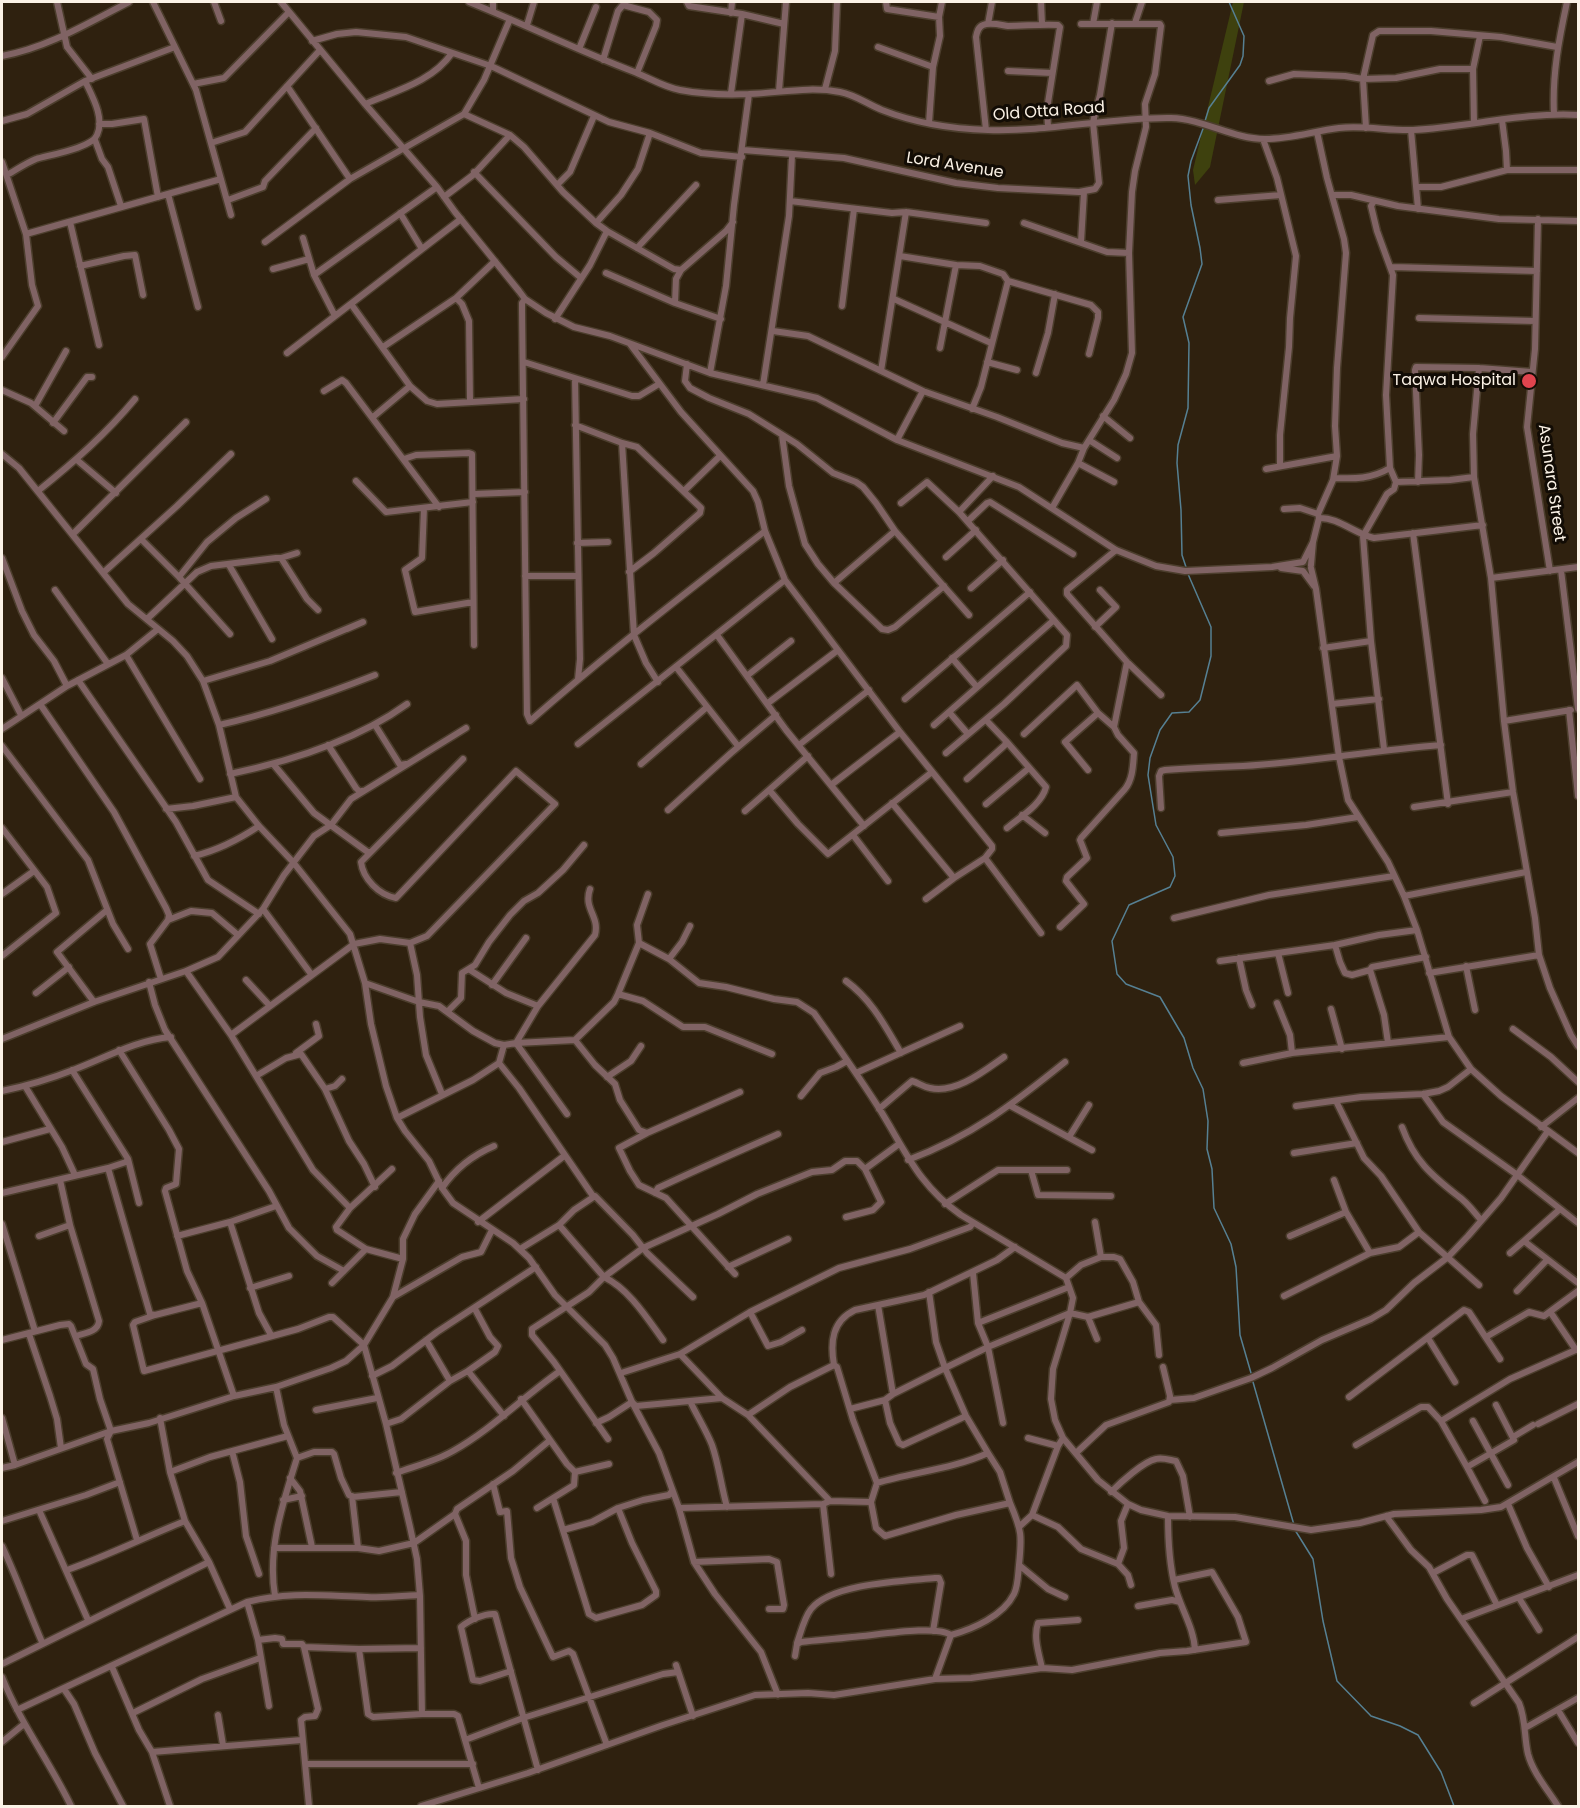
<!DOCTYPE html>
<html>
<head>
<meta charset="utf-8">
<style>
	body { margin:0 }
	#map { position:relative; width:1580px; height:1808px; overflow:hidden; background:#2f210f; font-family:Poppins,sans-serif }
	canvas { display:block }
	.frame { position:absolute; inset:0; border:3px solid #fbf2e6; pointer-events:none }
</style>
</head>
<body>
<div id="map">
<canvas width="1580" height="1808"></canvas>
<div class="frame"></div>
</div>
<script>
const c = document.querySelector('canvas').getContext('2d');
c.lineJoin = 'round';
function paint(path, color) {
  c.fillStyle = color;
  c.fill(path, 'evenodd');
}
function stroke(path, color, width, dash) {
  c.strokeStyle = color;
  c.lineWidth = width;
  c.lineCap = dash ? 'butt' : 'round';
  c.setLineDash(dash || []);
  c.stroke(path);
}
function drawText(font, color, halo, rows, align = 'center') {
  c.font = font + ' Poppins,sans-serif';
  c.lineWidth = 6;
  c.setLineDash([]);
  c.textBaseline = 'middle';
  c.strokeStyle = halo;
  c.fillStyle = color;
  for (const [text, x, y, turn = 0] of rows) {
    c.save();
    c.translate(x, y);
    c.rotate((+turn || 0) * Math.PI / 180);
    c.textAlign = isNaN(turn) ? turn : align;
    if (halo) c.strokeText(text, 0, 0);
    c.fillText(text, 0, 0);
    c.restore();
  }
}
paint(new Path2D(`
	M1233,2H1244L1210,167L1195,185L1193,170Z`), '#3e410e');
stroke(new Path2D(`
	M1205,121L1209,108L1240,65L1243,56L1244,36L1229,2
	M1187,570L1182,555L1181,510L1177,463L1178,445L1188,408L1189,343L1183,317L1202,264L1200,248L1191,205L1188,176L1191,161L1204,126
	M1188,574L1211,627V656L1200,700L1189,712L1172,713L1160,730L1150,758L1148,775L1156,825L1173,857L1175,876L1170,887L1129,905L1112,941L1117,974L1126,984L1160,997L1184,1038L1193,1068L1203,1089L1208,1121L1207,1149L1212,1169L1214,1208L1231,1244L1236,1267L1240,1335L1251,1373
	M1253,1382L1294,1525
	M1295,1530L1313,1559L1323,1621L1337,1681L1371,1716L1400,1726L1418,1735L1441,1772L1454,1806`), '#568093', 1.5);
const minor = new Path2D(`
	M57,2L67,47L92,79
	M153,2L196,90L231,215
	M214,2L221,21
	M281,2L365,104L437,187L455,212L519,291L525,299L546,313L574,327L610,336L710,373L817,398L897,440L1019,487L1116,550L1156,566L1185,571L1272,567L1303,562L1313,542
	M469,2C524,24 577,50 632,71C648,77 663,87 680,90C702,94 727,95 749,94C779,93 809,86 840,92C856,95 867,104 882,110C915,123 953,129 988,130C1049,132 1110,117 1171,118C1204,119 1233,139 1265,139C1291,139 1314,131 1339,128C1364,125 1389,131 1413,130C1469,127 1523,112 1578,115
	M687,2L689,6L742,14L784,24
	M886,2L887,9L939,17
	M1041,2L1042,24
	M493,11V2
	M731,13L732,2
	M1135,23L1142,2
	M988,24L992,2
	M1093,24L1097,2
	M527,25L534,2
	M312,41L337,34L356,32L406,37L491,66L609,122L650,133L701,153L742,157
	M878,47L933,67
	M579,49L596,7
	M2,56C47,48 88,23 129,2
	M603,60L618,11L623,5L649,12L657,20L656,26L637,73
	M1008,71L1052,73
	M1269,81L1294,74L1345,76L1363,79L1396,78L1440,69H1473
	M193,84L224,78L288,13
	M287,86L350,179
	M825,89L835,51L837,2
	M779,91L786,2
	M731,93L742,14
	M365,104C395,91 432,82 452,53
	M464,114L484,80L510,19
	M1554,114C1552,75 1559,39 1567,2
	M1502,120L1506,151L1507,170
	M2,121L27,114L85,81L175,47
	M929,123L933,67L940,36L939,17L942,2
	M1474,123L1473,69L1480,36
	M99,124H112L144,119L158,197
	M1366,128L1363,79L1373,35L1379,31H1431L1501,37L1557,47
	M986,130L976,37C977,32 978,27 983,25C990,22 1001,25 1008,26C1025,26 1041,24 1058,25L1060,27L1047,109L1048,127
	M1411,130L1418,209
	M1317,132L1327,178L1344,239L1346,253L1337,368L1335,426L1337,456L1333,480L1318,514L1319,518
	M1263,139L1277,178L1296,256L1290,318L1289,347L1280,435V466
	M95,140L102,159L108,167L121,206
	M211,143L245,132L320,50
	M743,150L844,158L956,183L998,188L1079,192L1095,189L1099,183L1093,122L1100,95L1112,23
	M2,162L26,234L32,285L38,306L2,357
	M474,172L556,257L581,278
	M7,175C16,170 26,163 36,159C49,155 92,148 97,135C105,118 92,96 85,81
	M557,185L570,172L594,116
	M1417,187H1441L1507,170H1578
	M168,194L198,307
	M1332,195H1351L1398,206L1499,219L1578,221
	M444,197L473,175L510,135
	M228,200L263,187L265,181L316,128
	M1218,200L1281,195
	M790,201L892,213L906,212L986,223
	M1374,201L1371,206L1377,231L1393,275L1386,395L1390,468L1396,482
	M400,213L422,249
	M1538,219L1535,349L1527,427L1550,571
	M70,222L99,345
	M596,223L621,195L638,169L650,133
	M1024,223L1107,252L1129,253
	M26,234L221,179
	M303,238L314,275L335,316
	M265,242L350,179L464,114L510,135L524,147L563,192L596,223L607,231L674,269L681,270L726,231L733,222
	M1081,242L1084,192
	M637,248L696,185
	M900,256L956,265L980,266L1003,274L1008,281L1091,305L1098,312V318L1089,354
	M80,266L124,256L135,255L143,295
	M1392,267L1537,271
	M273,269L309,259
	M606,273L675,303L721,319
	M314,275L437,187
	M456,298L462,304L469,321L470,401
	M525,299L522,303V311L527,714L530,721C606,654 686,593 765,531
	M894,299L991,343
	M675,303L676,279L681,270
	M351,304L410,386L427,401L437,404L524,399
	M842,306L854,209
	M1419,318L1535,321
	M555,319L590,265L607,231
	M773,331L808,336L923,391L997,417L1062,443L1084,448
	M630,344L681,412L753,491L758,502L765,531L785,580L900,732L992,846V849L985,858L954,878L926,899
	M383,347L456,298L495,261
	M940,348L956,265
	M287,353L461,219
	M524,362L632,396H639L659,384
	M987,362L1017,370
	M687,364L685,381L690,388L709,398L749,414L797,444L833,473L856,482L863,487L876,503L895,531L834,583
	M1479,368L1473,434L1474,477L1491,578L1504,721L1513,792L1535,918L1539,955L1550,988L1571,1035L1578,1046
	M881,371L906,212
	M710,373L726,286L734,205L749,94
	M1036,373L1048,333L1055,294
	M575,379L580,659L578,679
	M763,385L789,216L792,155
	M2,390L31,403L64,431
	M324,391L342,380L346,383L439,507
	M35,406L66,351
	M972,409L981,387L1008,281
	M1103,416L1130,438
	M373,417L410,386
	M53,423L87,377H92
	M575,425L622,443L637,447L701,508L700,513L654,553L629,572
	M782,435L789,486L805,544L818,564L834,583L882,629L888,630L895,627L944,586
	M897,440L923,391
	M1089,440L1117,458
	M622,443L634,635L646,663L658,682
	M2,454L19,468L128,604L173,641L187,656L203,681L219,725L236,797L259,826L293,862L350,934L365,983L371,1024L386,1086L397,1118L405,1131L429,1161L442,1188L453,1203L513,1243L529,1258L555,1295L605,1345L613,1358L632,1402L659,1453L679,1508L694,1562L715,1594L761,1652L778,1695
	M404,459L416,455L469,453L472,454L474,645
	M77,460L116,493
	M1078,463L1114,482
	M1266,469L1337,456
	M1334,478C1355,479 1371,479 1390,468
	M356,481L386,512L473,502
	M1418,482L1419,455L1415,370L1416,367L1479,368L1532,372
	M38,491C74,462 106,434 135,399
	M684,491L720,456
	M474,494L525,492
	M901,503L927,482L959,512
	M424,508L422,558L405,570L415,612L473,602
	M1052,508L1078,463L1084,448L1114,400L1126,374L1132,353L1129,253L1132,192L1135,171L1146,127L1145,104L1155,74L1161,26L1160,24H1081
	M1284,509L1300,508L1318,514
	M968,521L987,503L990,502L1073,554
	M895,531L969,615
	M1413,533L1448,804
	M73,534L186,422
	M141,539L179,577
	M577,543L608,542
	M1116,550L1067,590V594L1127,662L1161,695
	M946,557L976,530
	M2,558L22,611L34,635L54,661L67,686
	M281,558L297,553
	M229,565L272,639
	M1311,565L1313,542L1319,518C1338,517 1355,534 1374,538L1483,525
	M1281,568L1303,571L1314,586
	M1311,568L1316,589L1339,757L1348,800L1388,862L1404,896L1417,930L1449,1037L1471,1069L1501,1096L1578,1153
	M1561,570L1578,709
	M104,572L177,506L231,454
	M525,576H578
	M1491,578L1578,567
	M971,588L1003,560
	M55,590L108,664
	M147,619L197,572L211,566L276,558H281L307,599L318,610
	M1095,627L1116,607L1100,590
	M230,634L179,577L207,542L236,518L266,499
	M717,635L786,730L864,826
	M1323,648L1371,641
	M126,655L200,779
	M952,658L977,687
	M676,667L738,746
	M748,675L791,641
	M2,678L21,715
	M78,680L176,822L208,880L259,914
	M203,681L270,661L363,622L347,629
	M905,699L1030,592
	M768,703L838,650
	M40,704L114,812L166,908L169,915L168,920
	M1332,704L1379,699
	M1569,710L1578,796
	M949,712L968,734
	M1504,721L1571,710
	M219,725C273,713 324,695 375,675
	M375,725L400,765L406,764
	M934,725L1054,620
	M2,729L67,686L126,655L158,629
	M1024,734L1077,685L1098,713L1114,727
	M1006,741L1046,787C1042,804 1020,817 1007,828
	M578,744L785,580
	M328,745L356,788L360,792L362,791
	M799,745L869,690
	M2,746L88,860L113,924L128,949
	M1384,749L1371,641L1363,536L1387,494L1394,489L1396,482L1450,480L1474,477
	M946,753L1004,704L1066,646L1067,635L959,512L993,476
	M641,764L707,707
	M274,765L314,813L369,853
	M1088,770L1065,742L1098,713
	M230,774C291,761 356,741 407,704
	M967,779L1005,745L1006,741L986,720
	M831,785L900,732
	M770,791L798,824L828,854L932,772
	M892,803L954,878
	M986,804L1029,768
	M1414,807L1513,792
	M1161,808L1159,776L1161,771L1165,770C1191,768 1217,767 1243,766C1310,762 1375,750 1441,745
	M166,809L193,806L236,797
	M668,810L731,753L776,715
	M745,811L808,756
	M1022,815L1045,833
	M2,828L47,887L56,913L2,956
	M1221,833L1306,825L1358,817
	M853,835L888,881
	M194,856C219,850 238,840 259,826
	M985,858L1041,933
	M2,894L34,871
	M1404,896L1526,872
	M263,909L311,974
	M1174,918L1269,895L1394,876
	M1060,927L1084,904L1066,881L1067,877L1087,858L1080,840L1081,838L1125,789C1133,779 1133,765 1134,753L1118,735L1114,727L1127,662
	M410,943L417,975L420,1017L426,1055L442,1094
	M639,943L669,959L699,983L726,987L774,999L797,1002L814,1013C836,1044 857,1074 877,1105C905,1149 917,1184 961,1215L1066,1278L1073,1298L1070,1313L1053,1369L1051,1399L1055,1420L1063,1438L1098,1480L1128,1504L1141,1510L1168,1516L1235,1517L1311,1530L1360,1523L1394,1514L1481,1510L1501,1507L1578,1462
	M1335,945L1340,962L1345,973L1352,975L1370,970
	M1278,953L1288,993
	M1239,958L1246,990L1252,1005
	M669,959L682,942L690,926
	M1220,961L1335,945L1379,935L1417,930
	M1466,966L1475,1010
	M470,970L506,993L538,1006
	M186,971L231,1035L313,1170L350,1208
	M1429,973L1539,955
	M161,979L150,944L168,920L191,911L212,913L238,935
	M246,980L270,1006
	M846,981C872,1000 885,1026 901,1053
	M149,982L155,1005L165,1030L269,1191L289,1228L317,1256L344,1271
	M365,983L419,1002L439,1006L473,1031L495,1043L504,1045L516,1043L575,1040L614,1002L618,994L639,943L637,925L648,894
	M492,985L526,938
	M36,993L69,967
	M618,994L643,1001L683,1027H705L772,1054
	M94,1002L57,952L107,910
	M1277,1003L1290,1035L1292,1053
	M1331,1009L1342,1049
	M447,1012L461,998L462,973L475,965L489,942L510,915L524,901L538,893L563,870L584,845
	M1513,1029L1551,1057L1578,1082
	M231,1035L354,944L380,939L410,943L427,936L555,804L516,771L396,898C379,895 363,879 361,862L463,759
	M2,1039L94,1002L186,971L218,957L263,909L284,875L314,836L331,825L351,799L466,728
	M575,1040L595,1065L615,1084L620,1100L639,1130L647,1133
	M1388,1043L1384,1015L1370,970L1372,967L1426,957
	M119,1050L169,1130L179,1149L176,1184L166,1188L165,1191L187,1271L202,1303L234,1396
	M296,1053L319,1036L316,1024
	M499,1063L519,1088L593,1196
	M1243,1063L1292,1053L1449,1037
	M856,1073L960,1026
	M256,1076L286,1058L301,1054L325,1089L349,1141L364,1164L375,1187
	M607,1077L631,1061L641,1046
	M25,1086L62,1147L75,1175
	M325,1089L335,1086L342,1079
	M2,1091C26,1086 50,1079 73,1070C105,1058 136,1040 171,1037
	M1423,1094L1443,1122L1516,1174L1578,1223
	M801,1096L820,1073L836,1067L847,1061
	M1336,1101L1364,1158L1381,1176L1419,1232L1479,1285
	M1011,1106L1092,1150
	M1296,1106L1361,1097L1423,1094L1439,1091L1448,1087L1471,1069
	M879,1109L912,1081C919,1083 923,1087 930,1088C956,1094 984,1071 1004,1057
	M567,1114L516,1043L538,1006L595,935C600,916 583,909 590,889
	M397,1118L473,1080L499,1063L504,1045
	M1402,1127C1414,1160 1431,1175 1458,1196C1467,1202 1474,1212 1481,1220
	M1541,1127L1578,1098
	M1069,1137L1089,1105
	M2,1142L50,1129
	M1294,1153L1357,1143
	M128,1159L139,1203
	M908,1160C972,1136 1013,1104 1065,1062
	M108,1168L150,1314L155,1315L202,1303
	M392,1169L350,1208L336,1227L337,1230L366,1249L403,1259V1239L415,1214L439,1181
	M1031,1170L1038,1195L1111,1196
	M1334,1180L1346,1212L1370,1253
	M442,1188C455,1169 473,1155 494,1146
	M2,1193L108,1168L126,1162L128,1159L72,1070
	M655,1193L658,1188C698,1169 737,1152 778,1134
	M945,1204L998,1170H1067
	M1560,1209L1524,1241L1578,1283
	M846,1217L873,1210L881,1202L865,1169L899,1144
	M230,1222L259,1313L271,1335
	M478,1222L564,1156
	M2,1224L35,1331
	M70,1225L99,1321C98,1332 85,1333 76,1336
	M559,1225L604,1277C629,1289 647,1318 663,1340
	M39,1236L70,1225L60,1180
	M177,1236L230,1222L276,1206
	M1290,1236L1346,1212
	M520,1249L559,1225L574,1210L595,1196L633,1235L647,1253L693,1297
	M1510,1253L1524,1241
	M1101,1257H1114L1120,1259L1133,1282L1139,1302
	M728,1267L788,1239
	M973,1273L978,1323L988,1347L1003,1423
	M735,1274L666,1198L639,1185L630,1171L619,1148L647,1133L740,1092
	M1066,1278L1081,1265L1101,1257L1095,1222
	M332,1283L366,1249
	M250,1288L289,1276
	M1517,1291L1547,1260
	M1284,1296L1370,1253L1399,1247L1419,1232
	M393,1297L462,1257L481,1252L492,1230
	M878,1305L893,1394
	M750,1312L768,1346L781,1342L802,1330
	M1551,1313L1576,1350
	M155,1315L135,1322L133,1325L144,1371L298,1329L329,1317H333L364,1345L386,1424L410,1527L417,1559L420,1596L422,1714
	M1088,1317L1139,1302L1156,1325L1159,1355
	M978,1323L1069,1287
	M29,1334L50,1396L57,1419L61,1448
	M1486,1337L1529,1312L1544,1316L1578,1291
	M1428,1338L1455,1382
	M2,1340L60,1325L69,1324L71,1326L86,1364L93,1369L100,1399L111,1431L107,1439L137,1540
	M426,1340L450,1381
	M680,1354L722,1398L748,1415L830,1501
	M834,1365C830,1342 832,1321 855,1310L924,1295L997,1260L1015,1247
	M468,1371L495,1352L498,1346L490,1337L475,1309
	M621,1373L680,1354L750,1312L839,1268L910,1249L970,1227L973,1223
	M372,1376L392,1366L437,1332L536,1267
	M1349,1397L1464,1310L1469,1312L1500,1359
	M521,1399L567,1464L575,1472L574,1485L537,1508
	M885,1400L893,1394L945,1368L936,1342L929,1292
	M1170,1400L1194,1398L1251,1378L1272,1368L1322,1340L1371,1319L1386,1310L1414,1283L1448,1257L1468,1236L1501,1198L1548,1131
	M690,1401C697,1416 706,1430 712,1445C719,1465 721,1486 727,1507
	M850,1409L885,1400L890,1423L899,1443L903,1445L966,1416
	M316,1410L377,1398
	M748,1415L790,1387L834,1365L837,1367L853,1420L877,1483L871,1502L876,1528L885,1536L956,1515L1010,1503C1022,1531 1022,1536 1019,1565L1048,1589L1065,1597
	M2,1418L15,1465
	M160,1418L170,1472L185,1521L209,1562L230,1609
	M1441,1421L1467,1467L1514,1440L1496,1405
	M1473,1421L1508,1485
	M596,1423L609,1417L632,1402L636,1406L722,1398
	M386,1424L401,1419L450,1381L468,1371L504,1416
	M1538,1424L1578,1404
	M1513,1437L1533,1425
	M1028,1438L1058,1446
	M608,1439L554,1362L532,1335V1329L589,1292L604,1277L643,1248L718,1214L757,1194L812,1172L832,1170L845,1161H857L865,1169
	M1356,1445L1421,1407H1428L1441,1421L1510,1379L1578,1349
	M232,1451L240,1482L246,1536L259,1574
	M988,1453L1000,1472L1010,1503
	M1076,1453L1106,1425L1169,1402L1170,1396L1163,1367
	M297,1458L314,1452H332L334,1454L341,1478L349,1495L353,1497L402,1492
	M1467,1467L1485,1501
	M2,1468L15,1465L111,1431L149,1423L234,1396L276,1387L331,1368L346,1361L364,1345L393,1297L403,1259
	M170,1472L210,1457L288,1436
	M575,1472L609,1464
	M396,1473C415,1466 436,1461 453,1451C492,1429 523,1397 560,1371
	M290,1478L300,1491L312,1547
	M1554,1478L1578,1536
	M877,1483C913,1472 953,1469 988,1453L966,1416L945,1368L988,1347L1070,1313L1088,1317L1097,1339
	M493,1484L500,1512L507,1511L511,1558L520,1587L553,1657L569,1651L573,1654L607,1745
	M1111,1492C1120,1483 1144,1461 1156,1459C1162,1457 1170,1460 1176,1461L1183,1476L1190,1517
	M352,1496L358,1548
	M553,1498L589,1614L596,1618L642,1605L656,1595V1591L632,1543L618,1508
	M283,1500L302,1496
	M823,1504L831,1574
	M1508,1504L1527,1548L1549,1587
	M679,1508L823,1504L830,1501L871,1502
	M39,1510L88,1620
	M455,1514L466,1541V1575L475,1619
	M1032,1515L1058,1527L1081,1549L1118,1564L1128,1575L1131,1585
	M1168,1516C1168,1541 1169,1563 1175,1587C1181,1609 1194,1628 1195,1650
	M1386,1516L1411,1550L1429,1567L1447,1599L1519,1703C1526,1720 1524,1737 1528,1754C1533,1773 1548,1790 1558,1806
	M2,1521L86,1495L120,1482
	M1020,1526L1032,1515L1058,1446L1063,1438
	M563,1530L592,1522L618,1508L643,1500L669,1495L672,1491
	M2,1546C17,1578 28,1610 42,1642
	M274,1548H358L379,1551L414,1543L455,1514L457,1509L513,1471L549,1441
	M694,1562L769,1559L777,1562L784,1605L783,1609H769
	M1118,1564L1124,1548L1121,1521L1128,1504
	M67,1570C107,1556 145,1537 185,1521
	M1433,1573L1467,1555H1472L1497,1605
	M275,1596C267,1548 283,1503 297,1458L284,1425L276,1387
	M1519,1598L1539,1630
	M247,1602L258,1640L269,1706
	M1138,1606L1172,1600L1180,1602
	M1461,1619L1578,1575
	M258,1640L275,1638L282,1639L283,1644H302L304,1647L318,1709L315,1716L305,1717L301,1720L309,1806
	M797,1643C801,1632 804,1618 811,1609C832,1583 904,1581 935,1578H939L941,1583L933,1631
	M304,1647L359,1649
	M421,1648L359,1649L368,1714L373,1717L422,1714H454L458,1716L479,1788
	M795,1656L797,1644L801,1642C818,1640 835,1639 852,1637C872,1636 936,1624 951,1635C973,1629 1003,1616 1014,1594C1018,1586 1018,1574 1019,1565
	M2,1664L209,1562
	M676,1665L693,1716
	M112,1667L139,1730L152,1752L170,1806
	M1042,1668L1072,1670L1160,1653L1187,1651L1246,1642L1238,1617L1212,1572L1174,1580
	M511,1671L480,1681L473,1680L461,1627C469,1620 485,1613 495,1614C509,1666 524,1718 538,1770
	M2,1677C20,1723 50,1762 71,1806
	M935,1679L951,1635
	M64,1689L74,1704L95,1753L123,1806
	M1474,1703L1578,1637
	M17,1710L247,1602C290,1591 325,1596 367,1597C385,1598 402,1596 419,1595
	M1558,1710L1578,1743
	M133,1713L202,1679L260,1658
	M218,1715L223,1745
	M1525,1728L1578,1698
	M465,1740L523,1718L663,1674L678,1672
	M2,1742L24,1724
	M152,1752L302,1740
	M306,1764H473
	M421,1806L528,1773L663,1725L755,1695L808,1693L834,1695L935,1679L971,1678L1042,1668C1039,1654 1033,1637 1038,1623L1078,1620`);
stroke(minor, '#4c3e2d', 9);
stroke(minor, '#806364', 6);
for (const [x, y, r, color] of [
	[1529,381,8,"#e0444e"]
]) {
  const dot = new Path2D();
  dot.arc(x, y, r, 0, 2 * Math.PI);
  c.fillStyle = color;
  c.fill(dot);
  stroke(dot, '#120c05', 2);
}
drawText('16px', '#fbf2e6', '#120c05', [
	["Old Otta Road",1049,112,-4],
	["Lord Avenue",955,166,9],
	["Asunara Street",1551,483,82]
]);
drawText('16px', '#fbf2e6', '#120c05', [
	["Taqwa Hospital",1516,381]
], 'right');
</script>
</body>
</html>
